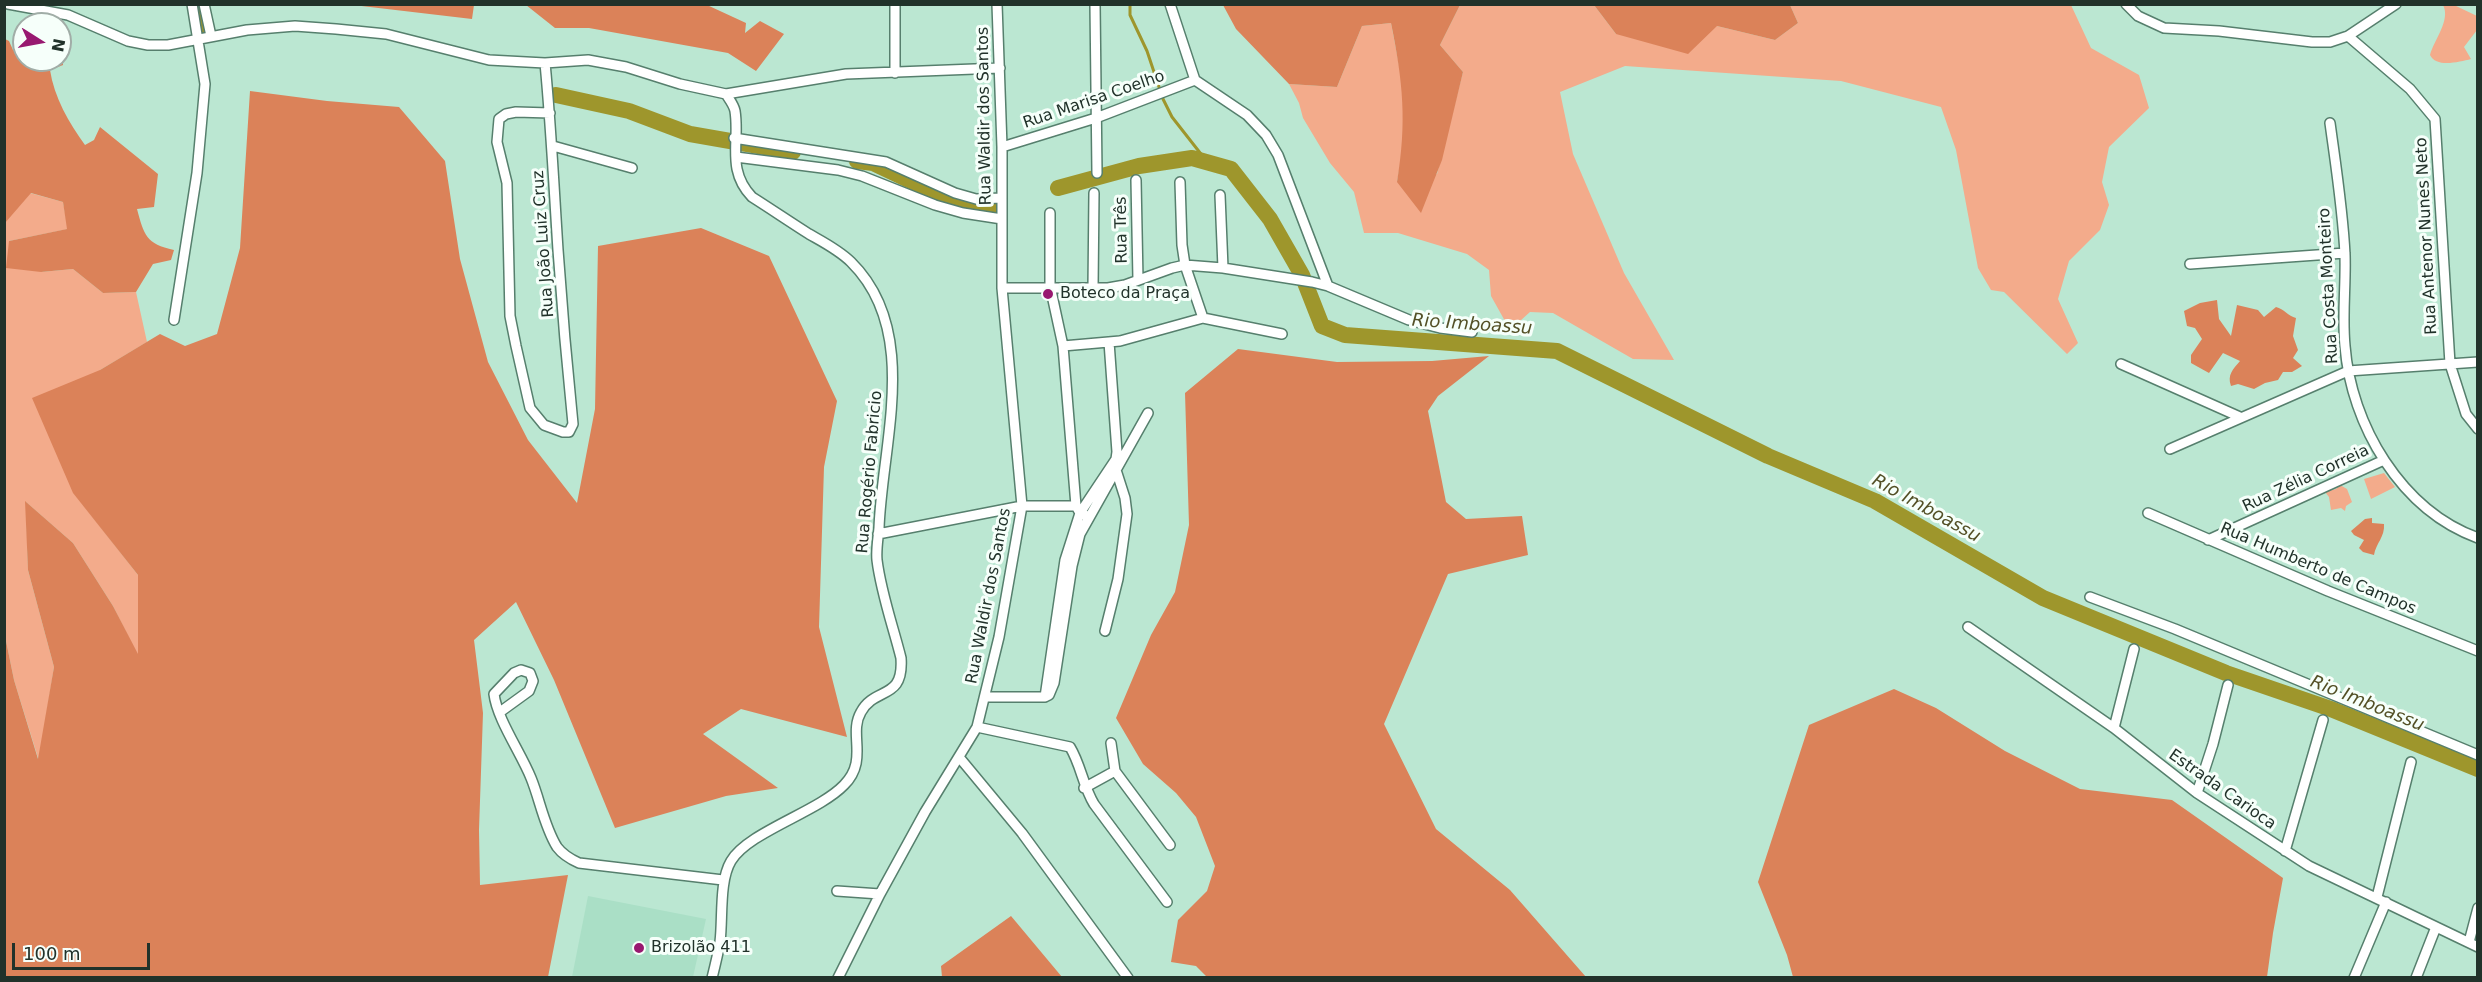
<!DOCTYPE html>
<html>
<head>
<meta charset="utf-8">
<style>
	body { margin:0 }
	#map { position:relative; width:2482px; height:982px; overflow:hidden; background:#bbe7d2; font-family:"DejaVu Sans",sans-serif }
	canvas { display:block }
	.frame { position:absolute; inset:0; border:6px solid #21322a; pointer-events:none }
	.north { position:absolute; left:12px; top:12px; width:60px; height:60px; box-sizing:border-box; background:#f6fffa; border:2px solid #a1ada7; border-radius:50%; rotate:101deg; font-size:16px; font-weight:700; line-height:24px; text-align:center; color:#21322a }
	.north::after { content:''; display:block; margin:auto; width:21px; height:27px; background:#981970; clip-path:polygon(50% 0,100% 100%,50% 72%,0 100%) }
	.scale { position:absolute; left:12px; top:943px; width:138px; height:27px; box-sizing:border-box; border:3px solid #21322a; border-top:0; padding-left:8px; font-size:18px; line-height:21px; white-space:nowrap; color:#21322a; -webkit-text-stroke:4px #f6fffa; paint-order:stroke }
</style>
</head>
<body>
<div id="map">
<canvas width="2482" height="982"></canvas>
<div class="frame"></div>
<div class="north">N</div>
<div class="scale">100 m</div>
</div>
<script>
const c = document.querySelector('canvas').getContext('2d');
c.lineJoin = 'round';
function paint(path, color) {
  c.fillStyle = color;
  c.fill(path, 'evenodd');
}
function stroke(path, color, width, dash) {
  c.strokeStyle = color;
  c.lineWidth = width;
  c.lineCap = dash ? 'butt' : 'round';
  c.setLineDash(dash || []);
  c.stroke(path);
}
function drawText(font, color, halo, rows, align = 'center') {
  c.font = font + ' "DejaVu Sans",sans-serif';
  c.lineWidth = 6;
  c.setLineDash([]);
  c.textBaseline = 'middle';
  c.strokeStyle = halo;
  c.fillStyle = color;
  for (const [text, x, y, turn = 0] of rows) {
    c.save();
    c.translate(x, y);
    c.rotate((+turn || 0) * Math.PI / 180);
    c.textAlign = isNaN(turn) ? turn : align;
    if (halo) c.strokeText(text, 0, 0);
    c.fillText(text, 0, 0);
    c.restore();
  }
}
paint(new Path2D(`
	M588,896L706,919L693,977H572Z`), '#aadfc6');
paint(new Path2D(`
	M1460,5H1594L1616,34L1717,26L1775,40L1798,23L1790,5H2071L2091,48L2139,75L2149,108L2109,147L2102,182L2109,205L2100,230L2069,261L2058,299L2078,343L2067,354L2004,292L1991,290L1978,268L1956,150L1941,107L1841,81L1625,66L1560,92L1573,154L1624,273L1674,360L1633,359L1553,313L1530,312L1510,330L1491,296L1489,270L1467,254L1398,233H1364L1354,192L1330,163L1303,118L1299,103L1289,84L1337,87L1362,26L1391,23L1403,86L1404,143L1397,182L1437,174L1463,72L1440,45Z
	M2443,5H2454L2477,16V30L2464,47L2471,59C2459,62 2436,68 2430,55C2434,40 2451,20 2443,5Z
	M30,193L63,202L68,229L9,241L41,272L73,269L103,293L136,292L147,342L100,370L74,493L138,575V656L113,606L73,543L26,502L28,570L54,667L39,761L14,680L5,636L4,223Z
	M2384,473L2395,487L2371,499L2364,479Z
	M2340,485L2347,489L2352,502L2346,506L2345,511L2341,508L2331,510L2329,497L2325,492L2336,489Z`), '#f3ab8b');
paint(new Path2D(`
	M353,5L474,4V5L472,19Z
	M526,5H707L746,23L745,33L760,21L784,34L756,71L728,53L589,28H555Z
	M1223,5H1460L1440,45L1463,72L1442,160L1421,213L1397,182C1407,122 1403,82 1391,23L1362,26L1337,87L1289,84L1236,29Z
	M1594,5H1790L1798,23L1775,40L1717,26L1688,54L1616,34Z
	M5,39L9,41L13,50L24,54V60H60L62,47L63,65L50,70C54,97 69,123 85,145L94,140L100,127L158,174L154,207L137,209C144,235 146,244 174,250L171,260L153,264L136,292L103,293L73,269L41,272L6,268L9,241L67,229L63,202L31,193L5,223Z
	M250,91L327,101L399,107L445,161L460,259L488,362L528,440L577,503L595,409L598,246L701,228L769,256L837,401L824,467L819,627L847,737L741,709L703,734L778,788L726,796L615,828L554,680L516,602L474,640L483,713L479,830L480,885L568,875L548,977H5V636L14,680L38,759L54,667L28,570L25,501L73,543L113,606L138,654V575L73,493L32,398L100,370L160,334L185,346L217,334L240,248Z
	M2217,300L2219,319L2231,336L2237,305L2258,310L2264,317L2276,307C2284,309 2288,316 2296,318L2293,336L2298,350L2293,358L2302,366L2292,372H2283L2278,380L2265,383L2254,389L2238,384L2231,386C2227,375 2233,369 2240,361L2223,353L2209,373L2191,363V355L2202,339L2195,328L2187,326L2184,311L2200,303Z
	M1238,349L1337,362L1432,361L1489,356L1438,396L1428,411L1446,502L1466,519L1522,516L1528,555L1448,574L1384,724L1436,829L1510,890L1586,977L1208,978L1196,966L1171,962L1178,920L1207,891L1215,866L1196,817L1176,793L1143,764L1116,718L1151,635L1175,592L1189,525L1185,393Z
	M2372,518V523L2384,524C2385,537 2376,543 2374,555L2363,552L2359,548L2364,540L2354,535L2351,531L2365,519Z
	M1894,689L1936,708L2005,751L2080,789L2172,800L2283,878L2273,933L2267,977H1793L1787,955L1758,882L1809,725Z
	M1011,916L1062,977H942L941,966Z`), '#db8259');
stroke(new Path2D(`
	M1130,4V15L1147,51L1163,99L1172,117L1208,163`), '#9e962c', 3);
stroke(new Path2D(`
	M199,4L203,31
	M556,95L629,111L690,134L793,152
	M857,161L873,163L930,190L991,208
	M1058,188L1139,166L1192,158L1231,169L1270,219L1302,275L1322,326L1345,335L1557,351L1768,456L1875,501L2043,598L2226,673L2331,709L2478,769`), '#9e962c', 16);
const minor = new Path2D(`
	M8,4L68,15L128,41L148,45H168L247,30L295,26L336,29L386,34L489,60L545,63L588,60L626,67L680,84L726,94L846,74L1000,68
	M204,4L211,36
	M895,4V73
	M1095,4L1097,173
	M1170,4L1195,80L1247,115L1266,135L1278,155L1328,286
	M2126,4L2138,16L2164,28L2219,31L2312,42H2330L2348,36L2396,4
	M2348,36L2410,89L2435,119L2450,364L2466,414L2478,429
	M545,63C551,125 554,188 558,250C562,308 567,366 573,424L569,432H563L544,425L530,408L516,346L510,316L507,183L497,142L499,119L506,114L516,112L550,113
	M2330,123C2336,167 2343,211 2345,255C2346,285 2342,316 2345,346C2351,425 2401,510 2478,538
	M734,138L886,162L955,193L976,199L1002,198
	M553,146L632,168
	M1002,147L1096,118L1195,80
	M736,157L838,170L862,176L935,205L963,213L1002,219
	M1136,180L1138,280
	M1180,182L1182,245L1185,265L1203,318
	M1220,195L1223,268
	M2190,264L2345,253
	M1002,288H1108L1125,285L1172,268L1185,265L1223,268L1312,282L1328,286L1409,320L1440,328L1472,332
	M1093,288L1094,193
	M174,320L197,173L205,84L192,4
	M1063,346L1120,341L1203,318L1282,334
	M2121,364L2240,417
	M2170,449L2348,371L2478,362
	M2148,513L2328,591L2478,651
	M1085,515L1080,513L1116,459L1117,452L1109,342
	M878,534L1022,506H1076
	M2208,540L2384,460
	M2090,597L2175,629L2478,755
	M1968,627L2114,728L2197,793L2309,866L2478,947
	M1105,631L1118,579L1127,514L1125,498L1117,473
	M985,697H1045L1049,695L1054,683L1072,566L1080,534L1148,413
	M1045,697L1065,560L1080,513L1076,506L1063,346L1050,286V213
	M500,712L529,691L533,681L530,673L521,670L514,673L494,694C497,719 521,753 531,778C540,800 544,826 557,847C563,855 570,859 579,863L723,880
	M977,727L1070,747C1081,765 1083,786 1094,804L1167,902
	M2114,728L2134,649
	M1111,743L1115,771L1170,845
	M959,757L1022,833L1128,978
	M1084,788L1115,771
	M2197,793L2213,744L2228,685
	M2285,851L2323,720
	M837,891L880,894
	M2377,897L2411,762
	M2469,942L2478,908
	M712,978C715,966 718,954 720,942C723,918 719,881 731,861C748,832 818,812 844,785C869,760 848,734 861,712C875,686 904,701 901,658C893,626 881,593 877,560C876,550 878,539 879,528C882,443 921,331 851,262C839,250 823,242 809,234C790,222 771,209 752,197C726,170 740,142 735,111C734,105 729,99 726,94
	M838,978L880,894L925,812L977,727L999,637L1022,506L1002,288V147L997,4
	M2354,978L2386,902
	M2416,978L2436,927`);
stroke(minor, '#567f6d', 12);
stroke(minor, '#fff', 9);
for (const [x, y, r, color] of [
	[1048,294,6,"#981970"],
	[639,948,6,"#981970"]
]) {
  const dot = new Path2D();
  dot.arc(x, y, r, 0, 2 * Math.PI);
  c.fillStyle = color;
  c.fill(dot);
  stroke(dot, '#f6fffa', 2);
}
drawText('16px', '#21322a', '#f6fffa', [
	["Rua Marisa Coelho",1094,100,-19],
	["Rua Waldir dos Santos",985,116,-91],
	["Rua Três",1122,230,-91],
	["Rua Antenor Nunes Neto",2427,236,-93],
	["Rua João Luiz Cruz",544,244,-94],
	["Rua Costa Monteiro",2329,286,-93],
	["Rua Rogério Fabricio",870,472,-85],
	["Rua Zélia Correia",2306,479,-25],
	["Rua Humberto de Campos",2318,569,23],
	["Rua Waldir dos Santos",989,596,-79],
	["Estrada Carioca",2222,790,35]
]);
drawText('16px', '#21322a', '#f6fffa', [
	["Boteco da Praça",1060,294],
	["Brizolão 411",651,948]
], 'left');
drawText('italic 18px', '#535026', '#f6fffa', [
	["Rio Imboassu",1472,325,4],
	["Rio Imboassu",1926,509,29],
	["Rio Imboassu",2367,704,22]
]);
</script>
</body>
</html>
